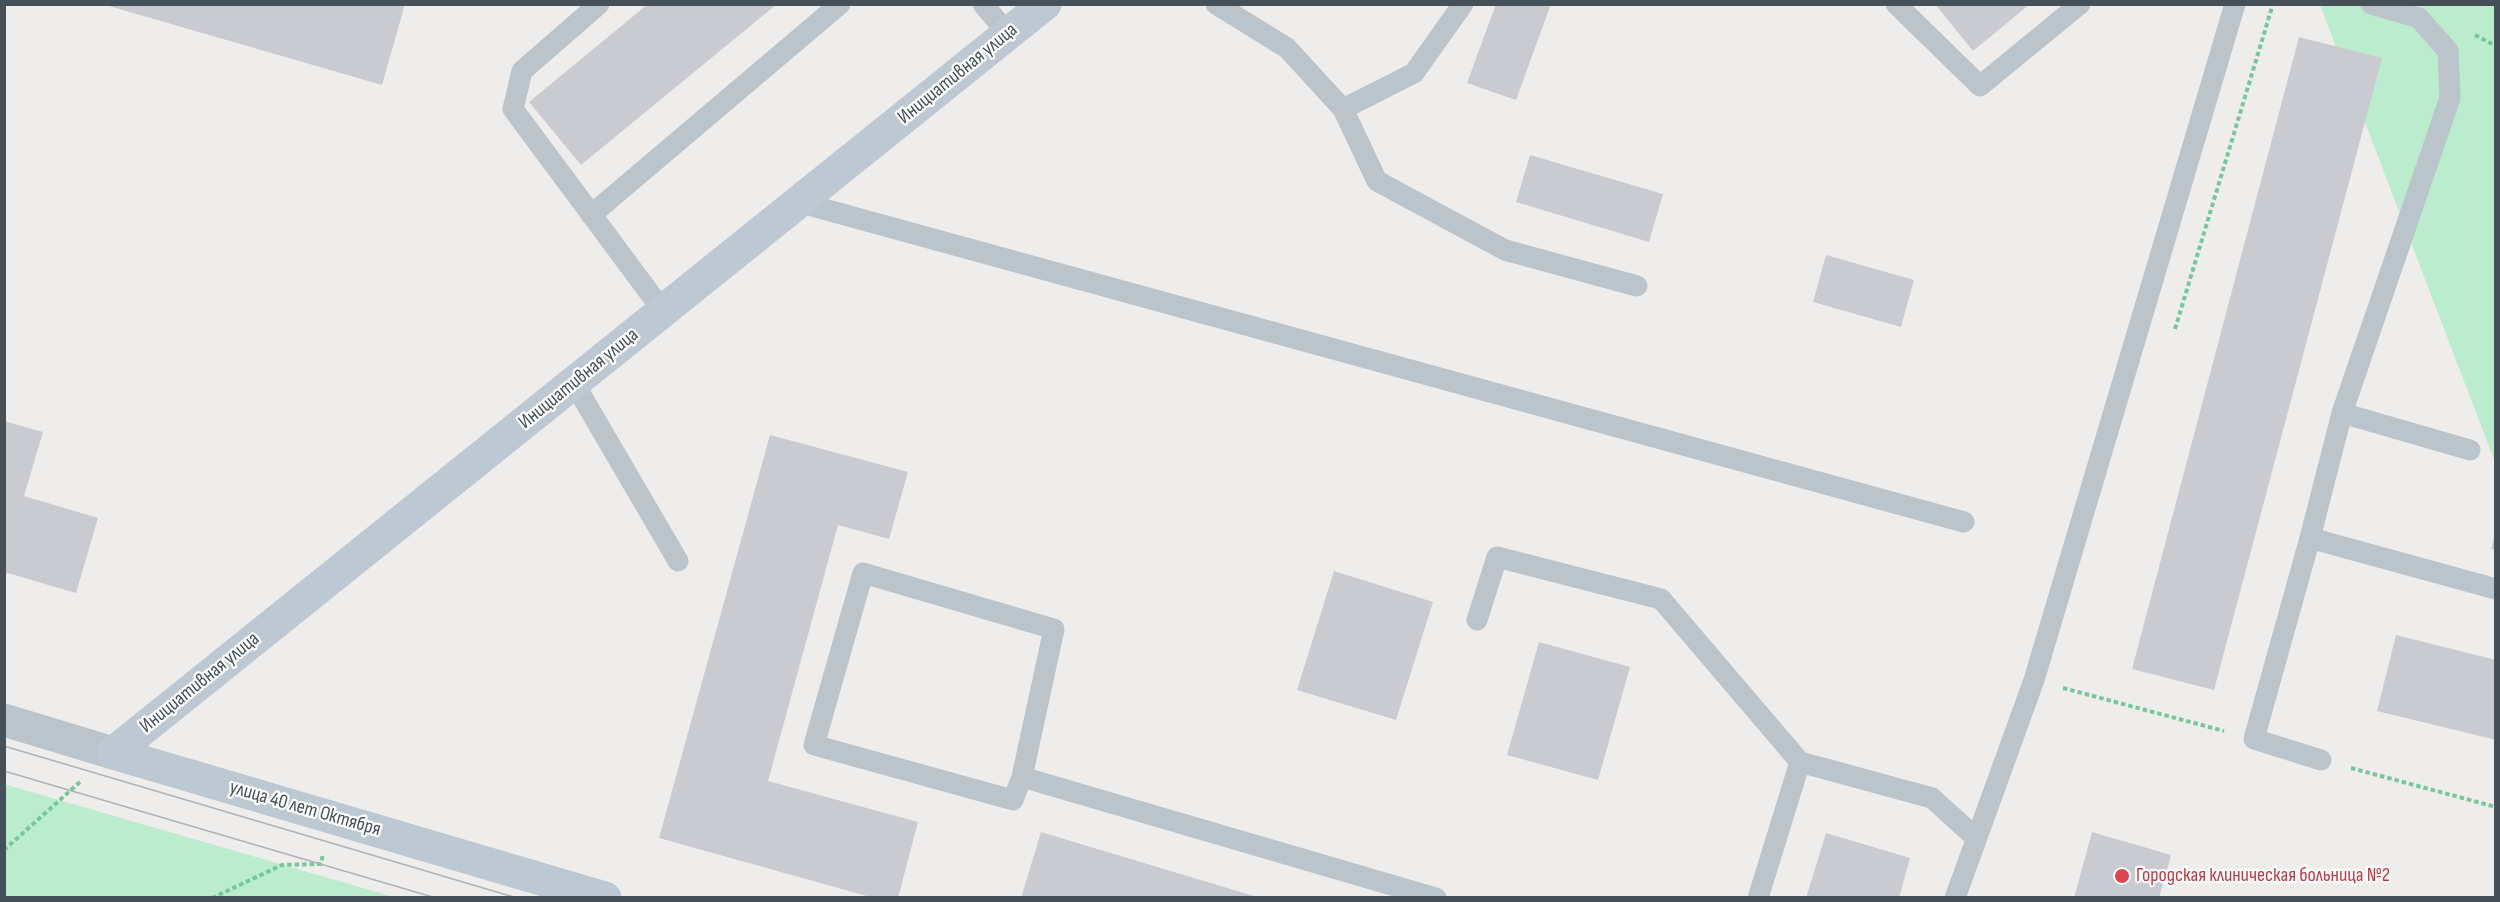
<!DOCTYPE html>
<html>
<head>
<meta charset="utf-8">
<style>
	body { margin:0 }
	#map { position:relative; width:2500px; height:902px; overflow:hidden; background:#efecec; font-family:"Sofia Sans Condensed",sans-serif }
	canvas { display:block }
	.frame { position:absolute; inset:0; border:6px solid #455059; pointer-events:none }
</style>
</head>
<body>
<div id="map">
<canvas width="2500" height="902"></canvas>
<div class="frame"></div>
</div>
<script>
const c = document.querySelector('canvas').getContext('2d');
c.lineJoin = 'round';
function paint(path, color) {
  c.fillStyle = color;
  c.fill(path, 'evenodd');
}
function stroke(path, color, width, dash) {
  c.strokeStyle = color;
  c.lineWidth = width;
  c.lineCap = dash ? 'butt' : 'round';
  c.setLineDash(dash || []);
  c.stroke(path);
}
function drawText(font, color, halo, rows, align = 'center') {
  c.font = font + ' "Sofia Sans Condensed",sans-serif';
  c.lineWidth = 4.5;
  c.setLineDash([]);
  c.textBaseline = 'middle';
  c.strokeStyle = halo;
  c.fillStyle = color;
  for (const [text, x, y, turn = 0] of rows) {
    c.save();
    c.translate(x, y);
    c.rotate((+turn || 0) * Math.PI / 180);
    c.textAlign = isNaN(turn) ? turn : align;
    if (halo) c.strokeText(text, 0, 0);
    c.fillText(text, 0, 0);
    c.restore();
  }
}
paint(new Path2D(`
	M2320,5H2495V462Z
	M4,784L394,897H5Z`), '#bbecce');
paint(new Path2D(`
	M102,4H405L382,85Z
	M648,4H777L581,165L529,102Z
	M1496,4H1551L1516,100L1467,83Z
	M1935,4H2030L1973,51Z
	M2299,37L2382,58L2214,690L2132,669Z
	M1530,155L1663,194L1649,242L1516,202Z
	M1826,255L1914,280L1901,327L1813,302Z
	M4,421L43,432L24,496L98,518L76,593L4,572Z
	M770,435L908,472L889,539L838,525L768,781L918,822L898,898H874L659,838Z
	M2495,534H2496V550L2491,549Z
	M1334,571L1433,602L1396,720L1297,690Z
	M2396,635L2496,660V740L2377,711Z
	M1539,642L1630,667L1598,780L1507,755Z
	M1041,832L1257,897V898H1021Z
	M2092,832L2171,855L2159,898H2074Z
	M1826,833L1910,858L1899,898H1806Z`), '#c9cbd1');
stroke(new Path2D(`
	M2475,35L2496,46
	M2175,329L2273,4
	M2063,688L2224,731
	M2351,768L2496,807
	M4,850L81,781
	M212,898L282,865L321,864L323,853`), '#75c89e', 4, [4.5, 3]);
stroke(new Path2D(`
	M599,4L522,71L513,109L663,311
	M983,4L1008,34
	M1216,4L1287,48L1343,109L1377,181L1505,250L1637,286
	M1896,4L1980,86L2080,4
	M2371,4L2419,18L2448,51L2450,98L2342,413L2310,538L2496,589
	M1343,109L1414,73L1463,4
	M798,202L1964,522
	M591,215L840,4
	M574,383L678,561
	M2342,413L2470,450
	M2310,538L2254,739L2321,760
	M863,573L1054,629L1022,777L1013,800L814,745Z
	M1477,620L1497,557L1661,599L1800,762
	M1022,777L1436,898
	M1758,898L1800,762L1932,798L1976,838
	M1955,898L2034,680L2235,4`), '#bbc4cb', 21);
stroke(new Path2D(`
	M4,720L113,753`), '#bbc4cb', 33);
stroke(new Path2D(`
	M113,753L1045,4
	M113,753L605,898`), '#bdc8d3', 33);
stroke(new Path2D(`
	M4,746L517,898
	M4,771L436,898`), '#afb2b6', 1.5);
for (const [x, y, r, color] of [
	[2122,876,8,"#e0444e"]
]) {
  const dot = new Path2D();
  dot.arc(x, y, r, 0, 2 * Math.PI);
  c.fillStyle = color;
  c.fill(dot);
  stroke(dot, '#fff', 2);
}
drawText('20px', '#455059', '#fff', [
	["Инициативная улица",958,74,-39],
	["Инициативная улица",579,379,-39],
	["Инициативная улица",200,683,-39],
	["улица 40 лет Октября",305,809,16]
]);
drawText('20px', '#be3a42', '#fff', [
	["Городская клиническая больница №2",2136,876]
], 'left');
</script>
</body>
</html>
